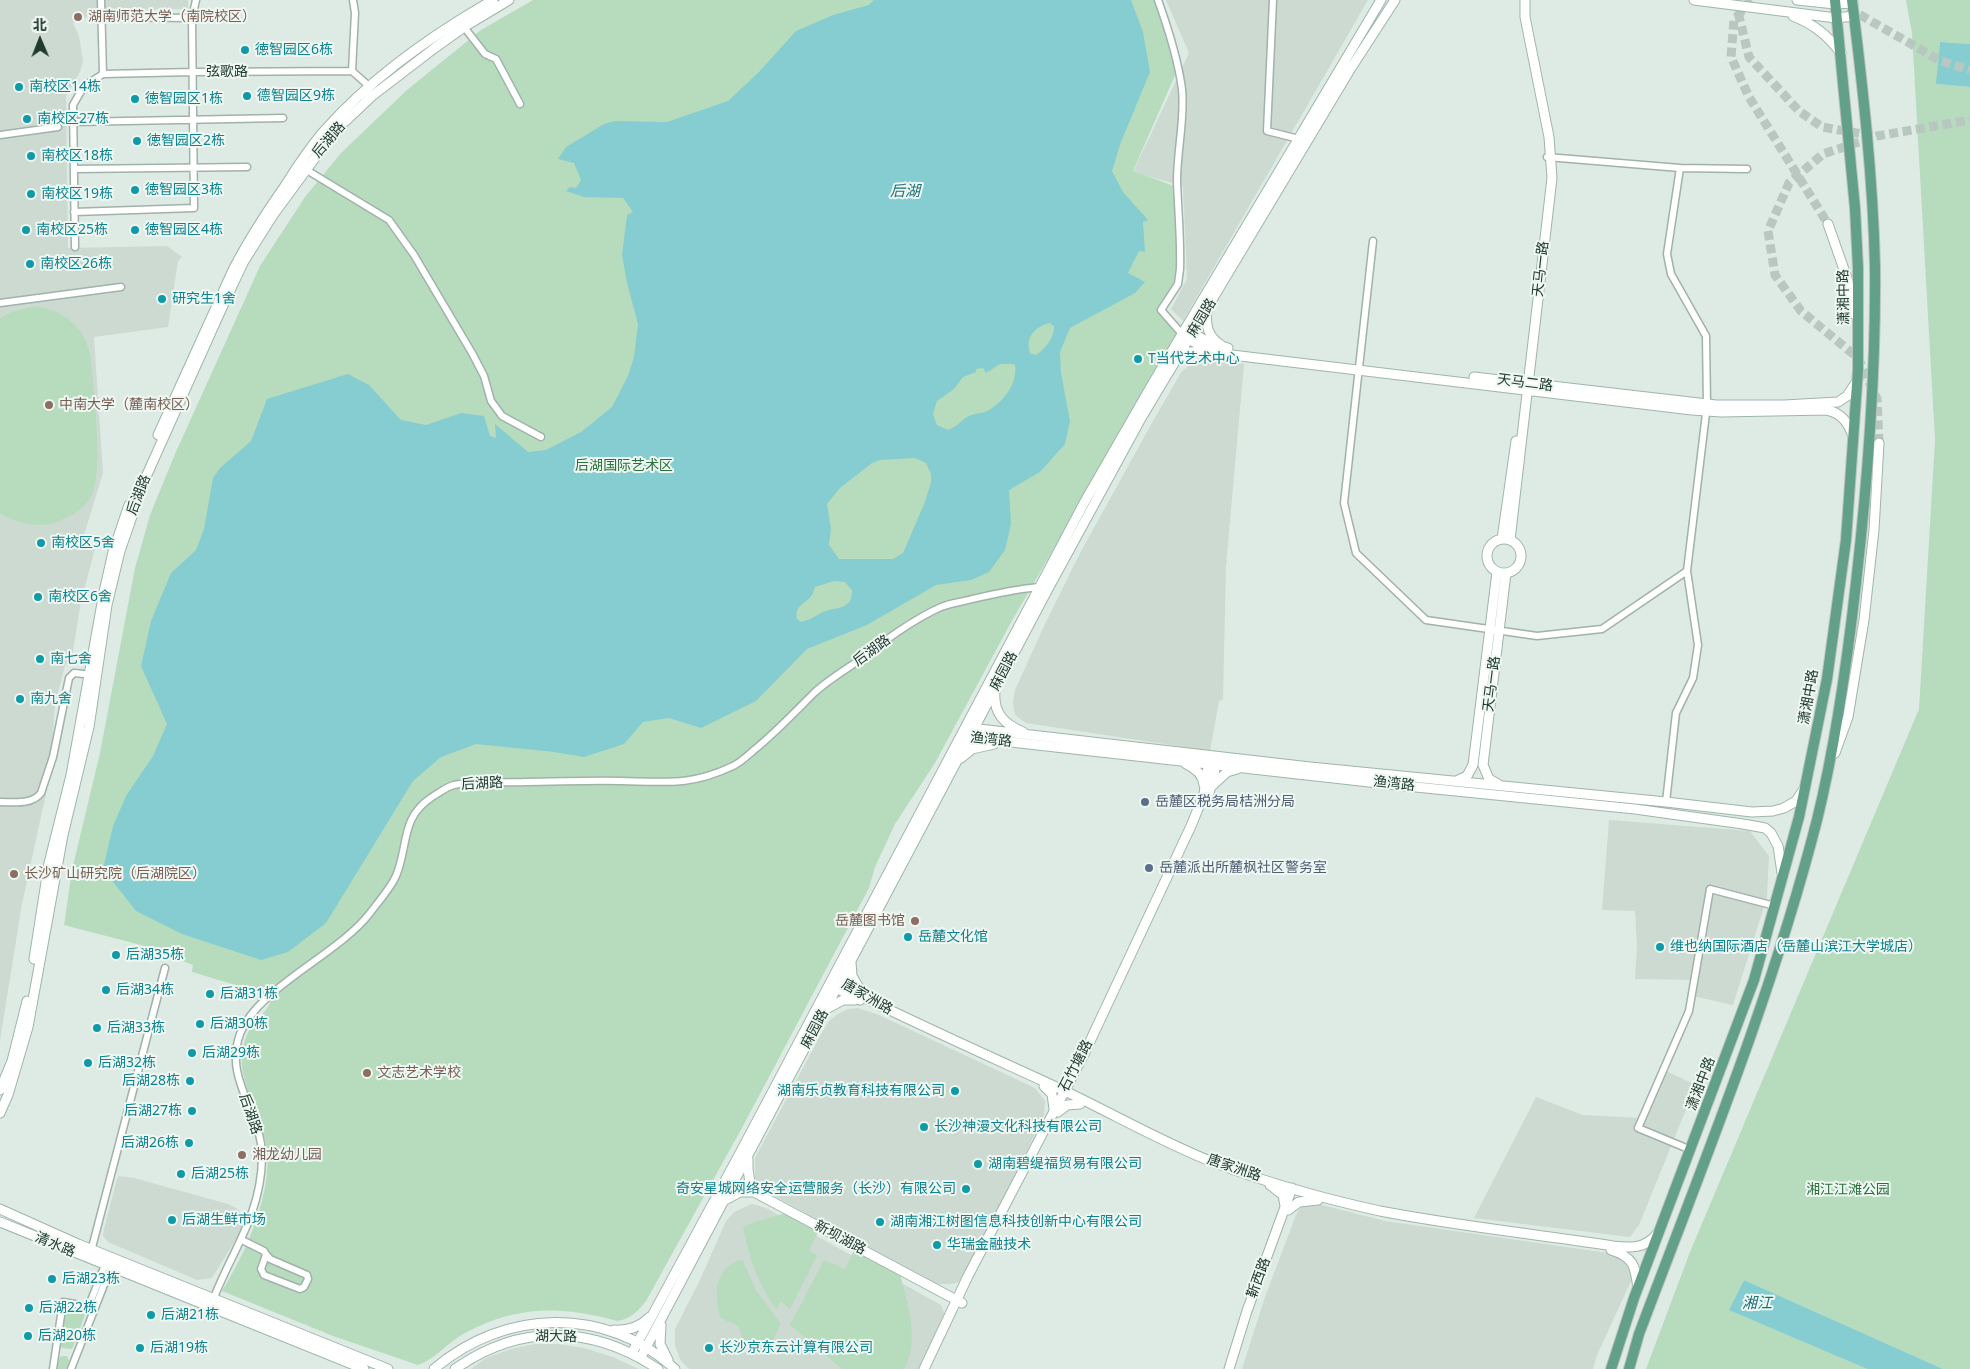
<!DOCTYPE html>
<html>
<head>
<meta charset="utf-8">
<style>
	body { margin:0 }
	#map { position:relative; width:1970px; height:1369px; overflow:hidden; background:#deeae4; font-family:"Noto Sans","Noto Sans SC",sans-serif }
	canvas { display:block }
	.north { position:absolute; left:15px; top:15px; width:50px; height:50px; -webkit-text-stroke:4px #eff7f2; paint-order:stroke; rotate:359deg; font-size:14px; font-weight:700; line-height:20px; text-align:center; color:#203a30 }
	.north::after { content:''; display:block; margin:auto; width:18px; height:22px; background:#203a30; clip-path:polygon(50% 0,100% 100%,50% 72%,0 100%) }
</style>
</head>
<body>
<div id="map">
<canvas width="1970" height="1369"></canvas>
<div class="north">北</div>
</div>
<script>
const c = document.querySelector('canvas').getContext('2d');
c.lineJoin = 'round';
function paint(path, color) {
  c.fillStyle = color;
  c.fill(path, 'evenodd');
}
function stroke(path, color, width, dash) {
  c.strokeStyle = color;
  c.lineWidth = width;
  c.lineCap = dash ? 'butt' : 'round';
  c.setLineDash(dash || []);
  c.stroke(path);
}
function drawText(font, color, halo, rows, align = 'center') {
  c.font = font + ' "Noto Sans","Noto Sans SC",sans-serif';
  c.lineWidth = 4;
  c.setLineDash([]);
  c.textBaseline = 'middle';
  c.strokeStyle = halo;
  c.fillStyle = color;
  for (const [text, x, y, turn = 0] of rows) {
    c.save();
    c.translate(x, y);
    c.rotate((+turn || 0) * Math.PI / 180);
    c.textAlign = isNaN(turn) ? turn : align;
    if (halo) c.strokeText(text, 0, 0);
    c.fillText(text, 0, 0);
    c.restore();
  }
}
paint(new Path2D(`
	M0,0H188V9L101,10L73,23L79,36L83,61L80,72L66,96L68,248L167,246L182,257L178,261L168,327L94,337L103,473L84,535L95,549L81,601L71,663L65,665L55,705L52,745L41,787L47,789L22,904L0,1040Z
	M1166,0H1368L1183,321L1171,309L1187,279L1183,186L1133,172L1189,53Z
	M1217,358L1244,364L1226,566L1223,700L1219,701L1210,751L1026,723L1020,719L1015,715L1014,710L1013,703L1015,690L1045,624L1080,553L1153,421L1182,371L1196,360Z
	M1609,820L1750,831L1769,856L1767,897L1733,1005L1688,995L1693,980L1635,979L1637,944L1635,911L1602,910Z
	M858,1008L879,1015L1035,1088L1045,1101L1044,1115L969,1271L959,1282L952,1284H938L829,1226L766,1191L759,1186L755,1179V1158L821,1034L829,1021L838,1014L848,1009Z
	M1662,1069L1696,1085L1639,1225L1630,1237L1474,1218L1536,1097L1583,1115L1641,1118Z
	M119,1176L134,1178L228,1204L236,1208L243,1215V1223L238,1236L212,1278L197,1280L108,1242L103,1236L104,1229L117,1179Z
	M752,1204L766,1208L941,1305L945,1315L943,1320L919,1369H689L681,1361L675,1346V1329L700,1280L726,1221L734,1212Z
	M1306,1204H1318L1385,1221L1608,1253L1624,1260L1629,1267L1632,1279L1597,1355L1593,1369H1242L1265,1297L1296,1215L1300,1208Z
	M535,1344H558L584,1348L613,1357L639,1369H471L486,1358L511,1349Z`), '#cddad2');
paint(new Path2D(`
	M533,0H1155L1164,25L1176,73L1133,171L1174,186L1178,254L1175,282L1157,308L1177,335L1009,626L935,763L895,824L875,867L869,888L743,1126L646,1301C638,1311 631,1319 617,1321C561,1306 518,1305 465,1333C449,1341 436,1359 418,1365L333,1336L222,1291C247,1251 278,1183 264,1135C257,1111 239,1079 242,1054C243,1045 246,1034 252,1026C257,1018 271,1008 271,998L252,990L192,972L193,965L175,958V954L64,925L72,870L100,753L135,568L150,515L175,454L260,266L305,197L341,153L407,90L481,30Z
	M1906,0H1970V44L1940,42L1937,84L1970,87V1369H1943L1744,1280L1730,1310L1867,1369H1646L1690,1252L1919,709L1935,440L1912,33Z
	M34,306C65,310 85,327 91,358C93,389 105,475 90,499C82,510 71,516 59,521C40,529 16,524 0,513V318L11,312Z
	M786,1213L819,1231L809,1250L817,1256L790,1309L781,1302L776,1309C758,1284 749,1258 743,1227L757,1221Z
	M854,1250L900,1274C908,1304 920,1341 904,1369H842L790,1325L824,1260L845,1269Z
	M739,1260L743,1261L756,1290L781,1324L765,1355L742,1343C741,1320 735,1327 720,1317C714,1292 714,1271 739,1260Z
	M70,1307L86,1312L73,1347L71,1349L62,1348L60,1344L66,1311Z
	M62,1356H67L69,1361L66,1369H56L59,1358Z`), '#b7dcbd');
paint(new Path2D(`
	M874,0H1131L1143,32L1150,72L1121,142L1112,171L1123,192L1148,220L1143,222L1145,252L1139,251L1128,273L1145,282L1135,293L1070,328L1060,352L1061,373L1070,421L1065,444L1040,472L1009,490L1011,524L1005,550L989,572L971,580L936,585L867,625L807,649L756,701L701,728L669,718L643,722L624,744L584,757L554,752L476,744L441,757L413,781L326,923L288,952L261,960L182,934L136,911L103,869L113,826L126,796L153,756L167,724L141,666L151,621L171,573L196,550L204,529L213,478L220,468L251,441L267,399L348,374L369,385L401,420L426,425L461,413L484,416L490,436L496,438L495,424L528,452L546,450L581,432L612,407L628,376L634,357L638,324L627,283L622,255L627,215L633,212L623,198L584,197L566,191L570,187L576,188L581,180L574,163L558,159L566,147L604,124L615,121L667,122L728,101L759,72L796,31L833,15L869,5ZM1049,323L1054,326C1055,336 1045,350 1036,355L1030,353C1025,337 1035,327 1049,323ZM1000,364H1013L1015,365C1018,383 1004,401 989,410C983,414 973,413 967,417C960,422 956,427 948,430L937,425L933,414L937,401L954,389L963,377L976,372V369L983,368L986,373ZM915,458L926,463L931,474V482L925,502L903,553L893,559H839L829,545L831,529L827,504L840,488L872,463L880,460ZM834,581L845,582L852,590C852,611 837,606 823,612C815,616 810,620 801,622L797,619C794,605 806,604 812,595C813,593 814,590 815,587Z
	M1940,42L1970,44V87L1936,84Z
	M1744,1280L1943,1369H1867L1729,1310Z`), '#85cdd0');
stroke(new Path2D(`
	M1735,0L1749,57L1799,111L1822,127L1874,136
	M1751,0L1734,20L1731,57L1749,97L1828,224
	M1848,8L1941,61L1970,70
	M1879,443L1877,399L1858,358L1801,311L1775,275L1768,231L1789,183L1823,154L1877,136L1970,120`), '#b8c7c0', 9, [9, 4.5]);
const street = new Path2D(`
	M101,0L103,74
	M353,0L355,13L352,71L370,87
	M1158,0C1168,28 1178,59 1182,89C1185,119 1177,150 1177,181C1178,210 1181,240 1180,269L1178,284L1161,310L1182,334
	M1273,0L1267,131L1299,139
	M102,17L192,18
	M464,27L485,54L496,59L520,104
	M73,122L283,118
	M0,135L58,127
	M1547,157L1680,168
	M74,169L247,167
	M305,169L389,220L414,255L472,353L484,376L491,401L502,416L541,437
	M74,212L194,208L192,18L196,0
	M1373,241L1344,503L1356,553L1426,620L1537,636L1602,629L1687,571L1707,405L1706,336L1671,274L1667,254L1680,168L1747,169
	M75,247L73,105L84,86L103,74L193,72L352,71
	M0,303L121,287
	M0,802C14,802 32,805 41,793L53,757L69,678L74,673L93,675
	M1666,802L1676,713L1693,678L1698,645L1687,571
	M1691,1150L1638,1128L1689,1011L1710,889L1775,906
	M242,1240L264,1251L266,1255L261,1269L264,1275L300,1289L304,1287L308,1279L307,1275L270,1259L265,1253
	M89,1259L165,968
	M210,1308C229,1254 261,1218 262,1158C263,1113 223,1080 240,1034C257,988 339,954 370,913C379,901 390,889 396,876C409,845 400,818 432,797C439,793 446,787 454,785C477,781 501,783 525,782C557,782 589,780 621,781C666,782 691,786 733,766C741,762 747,756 754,750C775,733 794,713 814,693C828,680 845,670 861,659C886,640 912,620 941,607C951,603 962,602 972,599C995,594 1019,588 1042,587
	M53,1369L63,1302L75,1304L88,1308L105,1265
	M71,1369L111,1267`);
const secondary = new Path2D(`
	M1694,0L1836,18L1854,16
	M1797,0L1835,4L1853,3
	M1793,16C1815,25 1827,35 1841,53
	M1828,224L1847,278L1855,315
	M1207,311C1205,325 1209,338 1221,345
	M1188,330L1208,342L1228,348
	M1184,336L1205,349L1232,355L1692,410L1721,412L1827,410C1841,413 1848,422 1853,436
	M1178,359L1190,352L1208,351
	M1474,377L1716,405H1784L1838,402L1847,396L1857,381
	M158,435L233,270C248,241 266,213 285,186C297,167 310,147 325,130C372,77 432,35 493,0
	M1487 556a17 17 0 1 1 34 0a17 17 0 1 1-34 0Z
	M1502,539L1516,441
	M1510,540L1552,178L1549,137L1525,17V0
	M995,691C993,713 1004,724 1023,732
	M970,728L1310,767L1666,802L1752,812L1773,811L1784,808L1796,801L1804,789
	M966,737L1396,785L1635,809L1743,824L1765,828L1771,833L1778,846L1782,873
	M1835,753L1848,717L1864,620L1874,530L1879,443
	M961,758L972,749L994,744
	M1186,764C1195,768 1203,774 1204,785
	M1456,781L1467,776L1473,765L1497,572
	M1498,784L1489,779L1483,765L1506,573
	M1213,785L1227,772L1237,769
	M1209,793L1214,776L1216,759
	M34,959L49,863L71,775L104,592L113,552L129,505
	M851,962L852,976L862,993
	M837,979L865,998C932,1031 1000,1061 1067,1092C1117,1116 1164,1143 1215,1163C1268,1183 1325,1199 1380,1211C1457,1226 1536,1234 1613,1246C1630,1248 1645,1249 1657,1234
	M832,986L860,1000
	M826,1009L843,1000H855
	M1044,1086L1052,1094L1054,1109
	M0,1090L12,1061L27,1001
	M1058,1112L1067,1105L1080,1104
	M0,1113L8,1095L28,1027L63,835L89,727L107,605L120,551L145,479L225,301L244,261L273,215L334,132L372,96L436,47L464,27L509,0
	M748,1159V1169L750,1183L762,1192
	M1270,1185L1283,1195L1285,1206
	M727,1199L740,1192H754L962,1303
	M0,1209L78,1244L388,1369
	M1288,1210L1299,1202L1318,1200
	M0,1222L364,1369
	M1611,1250C1634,1257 1635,1266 1638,1288
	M661,1325L660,1344L668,1360
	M614,1330C628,1331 640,1327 650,1317
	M632,1353L739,1155L1084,503L1153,383L1381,0
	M641,1357L1048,589L1140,420L1351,68L1395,0
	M434,1369C504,1309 605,1305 675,1369
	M455,1369C520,1323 592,1325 658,1369
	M924,1369L968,1276L1085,1052L1191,826L1204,794L1209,759
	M1229,1369L1247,1311L1292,1188`);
const primary = new Path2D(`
	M1611,1369L1634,1298L1754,980L1799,817L1827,679L1846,540L1858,370V268L1855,208L1835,0
	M1629,1369L1639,1334C1703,1164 1772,996 1817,820C1836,743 1847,663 1856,583C1868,478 1876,373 1875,267C1873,178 1863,89 1852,0`);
stroke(street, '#a1b2aa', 9);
stroke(secondary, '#9eb6aa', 11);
stroke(primary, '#bcc4c1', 12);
stroke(street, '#fff', 6);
stroke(secondary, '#fff', 9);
stroke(primary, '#62a089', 10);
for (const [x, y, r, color] of [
	[78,17,5,"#8d6e63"],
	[245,50,5,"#0f9aa8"],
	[19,87,5,"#0f9aa8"],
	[247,96,5,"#0f9aa8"],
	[135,99,5,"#0f9aa8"],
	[27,119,5,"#0f9aa8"],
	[137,141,5,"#0f9aa8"],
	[31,156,5,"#0f9aa8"],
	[135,190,5,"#0f9aa8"],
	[31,194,5,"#0f9aa8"],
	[26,230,5,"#0f9aa8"],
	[135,230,5,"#0f9aa8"],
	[30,264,5,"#0f9aa8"],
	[162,299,5,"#0f9aa8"],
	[1138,359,5,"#0f9aa8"],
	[49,405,5,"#8d6e63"],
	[41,543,5,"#0f9aa8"],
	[38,597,5,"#0f9aa8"],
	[40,659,5,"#0f9aa8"],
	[20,699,5,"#0f9aa8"],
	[1145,802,5,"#5c6f8a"],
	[1149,868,5,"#5c6f8a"],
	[14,874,5,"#8d6e63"],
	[915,921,5,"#8d6e63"],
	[908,937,5,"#0f9aa8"],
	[1660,947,5,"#0f9aa8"],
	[116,955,5,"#0f9aa8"],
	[106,990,5,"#0f9aa8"],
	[210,994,5,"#0f9aa8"],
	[200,1024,5,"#0f9aa8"],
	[97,1028,5,"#0f9aa8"],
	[192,1053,5,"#0f9aa8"],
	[88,1063,5,"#0f9aa8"],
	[367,1073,5,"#8d6e63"],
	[190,1081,5,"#0f9aa8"],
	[955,1091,5,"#0f9aa8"],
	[192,1111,5,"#0f9aa8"],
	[924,1127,5,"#0f9aa8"],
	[189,1143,5,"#0f9aa8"],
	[242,1155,5,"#8d6e63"],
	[978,1164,5,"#0f9aa8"],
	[181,1174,5,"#0f9aa8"],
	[966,1189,5,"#0f9aa8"],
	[172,1220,5,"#0f9aa8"],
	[880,1222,5,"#0f9aa8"],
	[937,1245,5,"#0f9aa8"],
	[52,1279,5,"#0f9aa8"],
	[29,1308,5,"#0f9aa8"],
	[151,1315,5,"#0f9aa8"],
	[28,1336,5,"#0f9aa8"],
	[140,1348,5,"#0f9aa8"],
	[709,1348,5,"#0f9aa8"]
]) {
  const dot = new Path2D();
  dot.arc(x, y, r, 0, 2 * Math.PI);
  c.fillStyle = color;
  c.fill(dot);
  stroke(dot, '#eff7f2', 2);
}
drawText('14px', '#785e54', '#eff7f2', [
	["湖南师范大学（南院校区）",88,17],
	["中南大学（麓南校区）",59,405],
	["长沙矿山研究院（后湖院区）",24,874],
	["岳麓图书馆",905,921,"right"],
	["文志艺术学校",377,1073],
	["湘龙幼儿园",252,1155]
], 'left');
drawText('14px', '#0d838f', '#eff7f2', [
	["徳智园区6栋",255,50],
	["南校区14栋",29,87],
	["德智园区9栋",257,96],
	["徳智园区1栋",145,99],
	["南校区27栋",37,119],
	["徳智园区2栋",147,141],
	["南校区18栋",41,156],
	["徳智园区3栋",145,190],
	["南校区19栋",41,194],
	["南校区25栋",36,230],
	["徳智园区4栋",145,230],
	["南校区26栋",40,264],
	["研究生1舍",172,299],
	["T当代艺术中心",1148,359],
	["南校区5舍",51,543],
	["南校区6舍",48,597],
	["南七舍",50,659],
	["南九舍",30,699],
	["岳麓文化馆",918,937],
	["维也纳国际酒店（岳麓山滨江大学城店）",1670,947],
	["后湖35栋",126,955],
	["后湖34栋",116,990],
	["后湖31栋",220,994],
	["后湖30栋",210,1024],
	["后湖33栋",107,1028],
	["后湖29栋",202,1053],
	["后湖32栋",98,1063],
	["后湖28栋",180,1081,"right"],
	["湖南乐贞教育科技有限公司",945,1091,"right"],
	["后湖27栋",182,1111,"right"],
	["长沙神漫文化科技有限公司",934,1127],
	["后湖26栋",179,1143,"right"],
	["湖南碧缇福贸易有限公司",988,1164],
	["后湖25栋",191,1174],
	["奇安星城网络安全运营服务（长沙）有限公司",956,1189,"right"],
	["后湖生鲜市场",182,1220],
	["湖南湘江树图信息科技创新中心有限公司",890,1222],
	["华瑞金融技术",947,1245],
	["后湖23栋",62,1279],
	["后湖22栋",39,1308],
	["后湖21栋",161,1315],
	["后湖20栋",38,1336],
	["后湖19栋",150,1348],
	["长沙京东云计算有限公司",719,1348]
], 'left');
drawText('14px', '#203a30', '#eff7f2', [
	["弦歌路",227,72],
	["后湖路",329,140,-49],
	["天马一路",1541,269,-84],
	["潇湘中路",1844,297,-91],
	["麻园路",1202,318,-59],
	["天马二路",1525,383,7],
	["后湖路",139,495,-69],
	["后湖路",872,651,-36],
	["麻园路",1004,671,-62],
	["天马一路",1492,684,-83],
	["潇湘中路",1809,697,-80],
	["渔湾路",991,740,6],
	["后湖路",482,784,-3],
	["渔湾路",1394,784,6],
	["唐家洲路",867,997,30],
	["麻园路",815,1029,-62],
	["石竹塘路",1076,1066,-63],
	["潇湘中路",1701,1084,-69],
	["后湖路",250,1114,71],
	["唐家洲路",1234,1168,19],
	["新坝湖路",840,1238,28],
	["清水路",55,1245,23],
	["靳西路",1259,1278,-70],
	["湖大路",556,1337,1]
]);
drawText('14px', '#2a713d', '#eff7f2', [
	["后湖国际艺术区",624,466],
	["湘江江滩公园",1848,1190]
]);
drawText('14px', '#4e5e75', '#eff7f2', [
	["岳麓区税务局桔洲分局",1155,802],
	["岳麓派出所麓枫社区警务室",1159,868]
], 'left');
drawText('italic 15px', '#1a7176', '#eff7f2', [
	["后湖",905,192],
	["湘江",1757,1304]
]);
</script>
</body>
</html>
